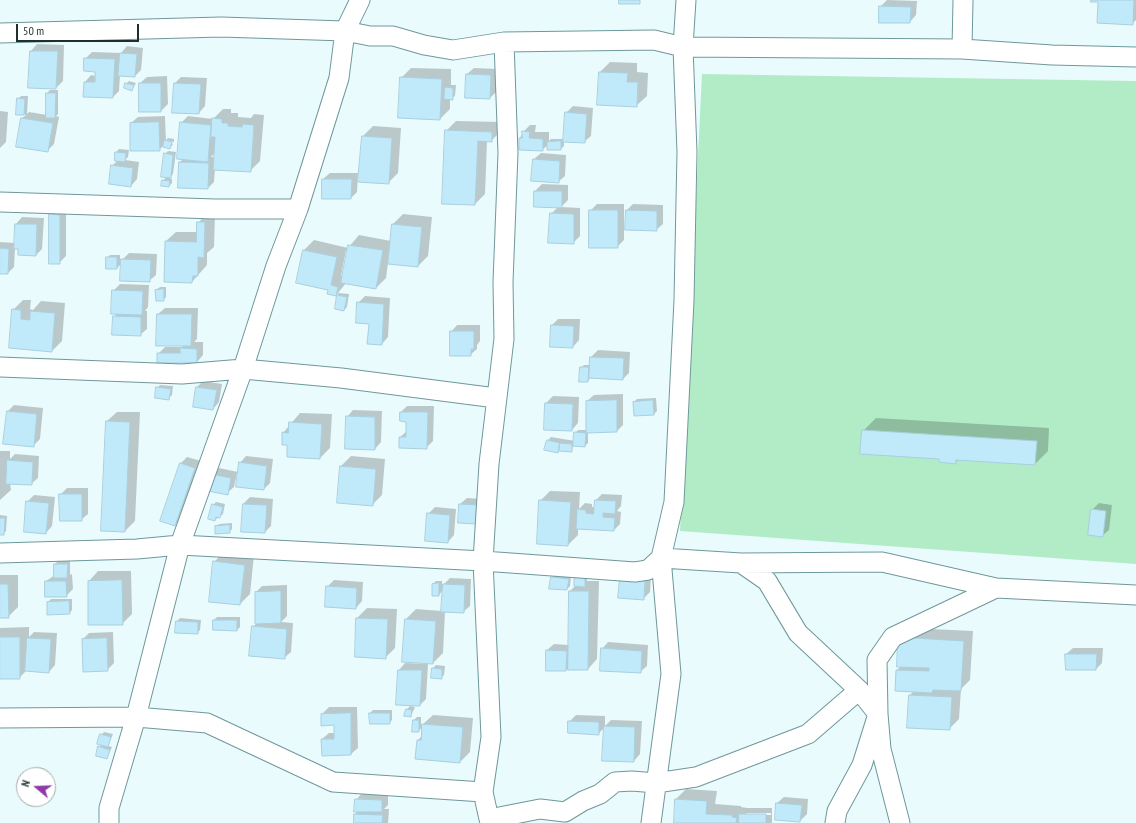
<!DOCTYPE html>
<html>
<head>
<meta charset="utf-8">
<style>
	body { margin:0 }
	#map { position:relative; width:1136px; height:823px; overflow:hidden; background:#eafbfd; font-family:"PT Sans Narrow",sans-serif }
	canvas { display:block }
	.north { position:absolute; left:16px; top:767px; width:40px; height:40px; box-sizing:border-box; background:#fff; border:1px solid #a5acac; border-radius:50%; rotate:289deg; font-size:11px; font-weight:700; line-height:16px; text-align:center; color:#1d2f30 }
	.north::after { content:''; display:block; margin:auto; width:14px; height:18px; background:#8e3aa8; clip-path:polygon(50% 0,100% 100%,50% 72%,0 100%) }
	.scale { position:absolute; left:16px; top:24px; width:123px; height:18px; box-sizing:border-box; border:2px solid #1d2f30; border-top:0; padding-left:5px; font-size:12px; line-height:14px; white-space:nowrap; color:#1d2f30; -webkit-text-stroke:3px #fff; paint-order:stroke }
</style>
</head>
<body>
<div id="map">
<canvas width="1136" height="823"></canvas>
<div class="north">N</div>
<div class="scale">50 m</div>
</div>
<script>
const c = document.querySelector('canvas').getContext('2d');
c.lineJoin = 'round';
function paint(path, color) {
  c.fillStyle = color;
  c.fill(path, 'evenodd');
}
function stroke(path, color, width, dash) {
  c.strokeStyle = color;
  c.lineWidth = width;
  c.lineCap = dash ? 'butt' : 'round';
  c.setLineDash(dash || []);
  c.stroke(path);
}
paint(new Path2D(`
	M702,74L1136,81V564L680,531Z`), '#b2ecc7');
paint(new Path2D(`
	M887,0L917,1L916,15L910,22L880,7Z
	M1092,0H1136V20L1132,24L1099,1Z
	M37,44L64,45L63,81L56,88L29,87L31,51Z
	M127,46L143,48L141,70L135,76L120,75L119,91L113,97L85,82L91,75L96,76V71L85,59L92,52L121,53Z
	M610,62L637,63V72L648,73L647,96L637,105L600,72Z
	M411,68L451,69V85H456L455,96L450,99V109L440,119L401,78Z
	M474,68L498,69L496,92L490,98L467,74Z
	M167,76L168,104L161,111L140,83L147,77Z
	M181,77L207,78L205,106L199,113L175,83Z
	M129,81L136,83L132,90L126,84Z
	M50,90H58V114L56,116L59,117L54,144L47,151L18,146L22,118L26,115L17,114L18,99L21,96H28L27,114L29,112L47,115V93Z
	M573,106L593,108L591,136L584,142L564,141V146L561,149L548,145L542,150L520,138L523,132L530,125H536L535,132H549V141L551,139H564L566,113Z
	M223,109H231V113H238V117L251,118L254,114L264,115L260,161L250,171L215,169L214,182L208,188L180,162L184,158L181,123L188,116L213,119ZM215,153V157H211Z
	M0,111L8,112L6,142L0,148Z
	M165,116L166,142L173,144L170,148L163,146L159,150L131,123L138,117Z
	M456,121L502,122L501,131L491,141H487L485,194L475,204L446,131Z
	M373,126L401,128L398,173L388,183L363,136Z
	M168,138L174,139V142L166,140Z
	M119,149L129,150L128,157L125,160L139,162L137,179L131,186L112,166L118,160L116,152Z
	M168,151L176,152L173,174L169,178L172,179V183L169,186L163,181L167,176L165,154Z
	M541,153L566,155L565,176L558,182L534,159Z
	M330,173H358L357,192L351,198L323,179Z
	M542,184L568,185V200L561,207L580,208V236L573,243L551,214L558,207L535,206V191Z
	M597,204H624V240L617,247L590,211Z
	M633,204L663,205V224L656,230L627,210Z
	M57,208H66V256L59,263L50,215Z
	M207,213H215L214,247L207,253V265L192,282L166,241L176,232H197L198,223Z
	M403,214L432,217L428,256L418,266L388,263L386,278L376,288L346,283L338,293L349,294L347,307L344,310L336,308L338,293L336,295L329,289L304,250L314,240L348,248L359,235L391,241L393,224ZM346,250L348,251L344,276H341Z
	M22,217L44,218L42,249L36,255L15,248L14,267L8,273H0V242L15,243L16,224Z
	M129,253L157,254L156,275L149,281L122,260Z
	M110,255H120V265L117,268L107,258Z
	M120,284L149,285L148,307L145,311H147V329L140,335L114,317L117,313L113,291Z
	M160,287H166V297L163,300L156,290Z
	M365,296L390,298L388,337L382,344L358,303Z
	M23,300H31L30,309L33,310L41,301L65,303L62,341L52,351L10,347L13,310Z
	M165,308H198L197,339L194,342H203V355L197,362L158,354L165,347H182L184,345L158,314Z
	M558,319H580L579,340L573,347L552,325Z
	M457,325H480V341L477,345V349L470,355L451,332Z
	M598,350L630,352L629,373L623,379L591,377L588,381L581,368L584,365H590L591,357Z
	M203,381L222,384L219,402L213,409L197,387Z
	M160,385L173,386L172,395L169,398L157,388Z
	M623,394V425L617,431L588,432V443L585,446L574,445L571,451L560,449L557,451L548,440L551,437L575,441V433L578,430H587V401L594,395Z
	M553,396L579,397L578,423L572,430L545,429L546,403Z
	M656,398L657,411L654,414L634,402L637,399Z
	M14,405L43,408L40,439L33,446L8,411Z
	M407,406H434L433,441L426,448L400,437L407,431V421L401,412Z
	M353,410L382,411L381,442L375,449L347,417Z
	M117,412H140L135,521L125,531L107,421Z
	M300,413L332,414L330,448L320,458L288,444L283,433Z
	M876,418L1049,428L1048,451L1035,464L959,459L955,463L863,431Z
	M0,451H10V459L15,454L39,456L38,478L31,484L10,483L11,490L0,500Z
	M246,456L273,459L270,483L264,489L237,473L234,487L227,493L212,475L219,468L238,472L240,463Z
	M351,456L385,459L382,495L372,505L341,466Z
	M187,457L201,461L182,518L175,525L181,463Z
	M67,488H88V514L81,520L60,495Z
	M550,491L580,492L579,509L585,503L592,504V507H595L596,500L602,494L622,495L621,506L617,511L621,512L620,524L614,530L578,528V535L568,545L540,501Z
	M34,495L55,497L52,526L46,533L27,502Z
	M250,497L273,499L271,526L265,532L242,531L243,504Z
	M467,498L483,499L482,516L460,504Z
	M216,502L225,504L223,514L215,520L213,505Z
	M1099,503L1112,505L1109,530L1102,536L1092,510Z
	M435,507L456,509L454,535L448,542L428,514Z
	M0,515L7,516L6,531L3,534H0Z
	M232,523V529L229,532L216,527L219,524Z
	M224,552L254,555L250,594L240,604L214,562Z
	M58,561H70V575L72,574L73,589L66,596L46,581L55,575V564Z
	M98,571H131L132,614L122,624H89V581Z
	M627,573L651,575L650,592L643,599Z
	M587,574V581H599L597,659L588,669H567L566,670L547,650L554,644L569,645L570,591L575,586V577Z
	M0,575H18V607L8,617H0Z
	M555,575L571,577L570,586L567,589L552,578Z
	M450,578L471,579L470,606L463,612H445L443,653L433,663L406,619L416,609L442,611L443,590L439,595H433V584L436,581H442V586Z
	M334,580L363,582L362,601L356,608L327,587Z
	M287,585V616L281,622L293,623L291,652L284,658L253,627L256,624V592L262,586Z
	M51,599H72V610L69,614L48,602Z
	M367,608L397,609L395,648L385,658L357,618Z
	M217,617H240V627L237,630L214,620Z
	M180,618L201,620L200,630L197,633L177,621Z
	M29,627V637L34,632L57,633L55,665L49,672L26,671L19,678H0V628Z
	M909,628L973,631L970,680L961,689L959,719L949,729L910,695L914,691L896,690L897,670L901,666Z
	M113,632L114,663L107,670L83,639L89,633Z
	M608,642L648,645L647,666L640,672L602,649Z
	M1073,648H1103L1102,663L1096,669L1066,654Z
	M405,663L428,664L426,699L420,705L397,704L399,670Z
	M436,665L445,666L444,675L441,678L433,668Z
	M410,706L415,707L411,716L407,709Z
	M329,707H357L358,748L351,754L323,755L322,739L329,733H335V724L322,714Z
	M373,710H392V720L389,723L370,713Z
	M433,715L473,718L470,752L460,762L418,740L422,736L423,727L418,731L414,720L417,717H421V726Z
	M576,715L605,716V726L611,720L642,721L640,754L634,761L605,727L598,734L569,722Z
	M104,732L113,734L108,746L112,747L107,758L99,747L102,744L101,735Z
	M686,789L717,791L715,804L741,806V807L747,808H772V823H675L676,799ZM746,813H771V815H746Z
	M362,793L388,794V805L384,809H389L388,823H355V814L358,811L356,800Z
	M784,797L808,799L807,814L800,821L777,803Z`), '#0003');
const building = new Path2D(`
	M619,0H640V4H619Z
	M1091,0H1134L1133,25L1097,23L1098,2H1091Z
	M879,6L911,7L910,23H879Z
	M30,51H58L56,89L28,88Z
	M120,53L137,54L135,77L118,76Z
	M84,58L115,59L113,98L83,97L84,82H95V72L84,71Z
	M599,72L628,73L627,82H638L637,107L597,105Z
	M466,74L491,75L490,99L465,98Z
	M400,77L442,79L440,120L398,118Z
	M125,83L134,85L132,91L124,88Z
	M139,83H161V112H139Z
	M174,83L201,84L199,114L172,113Z
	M445,87L453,88V100L444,99Z
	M46,93H56L55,118H46Z
	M17,98L25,99L24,115H16Z
	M565,112L587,114L585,143L563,142Z
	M21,118L53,123L48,152L16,147Z
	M212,118L222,119V123H228V126L242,127L243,124L254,125L251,172L213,170L215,137H211Z
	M159,122L160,151H130V123Z
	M180,122L211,125L208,162L177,159Z
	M445,130L492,132V142L478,141L475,205L442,204Z
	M522,131L530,132L529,138L543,139V151L519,150V138H522Z
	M362,136L392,138L389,184L358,182Z
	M164,140L172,142L170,149L163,147Z
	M561,141V150H547V142Z
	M115,152L126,153L125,162L115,161Z
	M164,153L173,155L171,178L161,177Z
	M533,159L560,161L559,183L531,181Z
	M179,162L209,163L208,189L178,188Z
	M111,165L133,168L131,187L109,184Z
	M322,179H352L351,199H322Z
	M162,180L170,181L169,187L161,186Z
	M534,191H562V208L534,207Z
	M589,210H618V248H589Z
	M626,210L657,211V231L625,230Z
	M550,213L574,214V244L548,243Z
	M49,214L60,215V264H49Z
	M197,222H205L204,258L198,257V276H193L192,283L164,282L165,241L196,242Z
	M15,224H37L36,256L18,255V249H14Z
	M392,224L422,227L418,267L388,264Z
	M348,245L383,250L376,289L341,283Z
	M0,248L9,249L8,274H0Z
	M303,250L337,257L331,285L338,287L336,296L327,294L328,290L296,283Z
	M106,257H117V269H106Z
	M121,259L151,260L150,282L120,281Z
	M164,289V301H156L155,290Z
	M112,290L143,291L142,315L111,314Z
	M337,295L347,297L344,311L335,309Z
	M357,302L384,304L382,345L367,344L369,324L356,323Z
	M12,309L21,310V319L30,320V311L55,313L52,352L9,348Z
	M157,314H192L191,346H156Z
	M113,316L141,317V336L112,335Z
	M551,325L574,326L573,348L550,347Z
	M450,331H474V349H471V356H450Z
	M180,348L197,349V363H157V353H180Z
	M590,357L624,358L623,380L589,378Z
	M580,367H589L588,382H579Z
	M156,387L171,389L169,400L155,398Z
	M196,387L217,390L213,410L193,407Z
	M617,400V432L586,433V401Z
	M653,400L654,415L634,416L633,402Z
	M545,403L573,404L572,431L544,430Z
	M7,411L37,414L34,447L3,444Z
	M400,412H428L427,449L399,448V437H406V422L400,421Z
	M346,416L375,417V450L345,449Z
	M106,421L130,422L125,532L101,531Z
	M289,422L322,424L320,459L287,457V445H282V432L288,433Z
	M862,430L1037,441L1035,465L956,460V464L939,462V459L860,454Z
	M574,432L586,433L585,447L573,446Z
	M547,440L560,443L558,453L544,450Z
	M560,443L572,444V452L559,451Z
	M7,460L33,462L32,485L6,484Z
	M239,462L267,466L264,490L236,487Z
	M180,463L195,468L175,526L160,521Z
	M340,466L376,469L373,506L337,503Z
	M211,474L231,478L228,495L208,491Z
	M59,494H82V521H60Z
	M539,500L571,502L568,546L537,544Z
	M595,500L616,501L615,514L603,513V517L615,518L614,531L576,529L577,509L586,510V513L593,514Z
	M26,501L49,503L46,534L24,532Z
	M212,504L223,507L220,518L216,517L215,521L208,519Z
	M243,504L267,505L265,533L241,532Z
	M459,504L477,505L476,524L458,523Z
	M1091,509L1106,511L1103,537L1088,535Z
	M427,513L450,515L448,543L425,541Z
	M0,518H5L4,535H0Z
	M230,525V533L215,534V526Z
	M213,561L245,565L240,605L209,602Z
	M54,564H68L67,578H54Z
	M585,576V587L574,586V577Z
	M551,577L569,579L567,590L549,589Z
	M620,579L645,581L644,600L618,598Z
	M122,580L123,625H88V581Z
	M45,581H66L67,597H45Z
	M439,583V596H432V584Z
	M0,584H8L9,618H0Z
	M443,584L465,585L464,613L441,612Z
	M326,586L357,588L356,609L325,607Z
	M281,591V623L255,624V592Z
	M569,591H589L588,670H568Z
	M69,601L70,614L47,615V602Z
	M356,618L388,619L386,659L355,657Z
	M405,619L436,621L433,664L402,662Z
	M213,620H237V631L213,630Z
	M176,621L198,622V634L175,633Z
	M252,626L287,629L285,659L249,656Z
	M0,637H20V679H0Z
	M898,637L964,641L961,691L933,690L932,693L895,691L896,670L929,671V668L897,667Z
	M27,638L51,639L49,673L25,671Z
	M107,638L108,671L83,672L82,639Z
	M601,648L642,651L641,673L600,671Z
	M546,650L567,651L566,671H546Z
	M1065,654H1097L1096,670H1066Z
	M432,668L442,669V679L431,678Z
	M398,670H422L420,706L396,705Z
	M909,695L952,697L950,730L907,728Z
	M406,709L412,710L411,717L404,716Z
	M351,713V755L322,756L321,739H334V725L321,726V714Z
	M369,713H390V724H370Z
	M413,720H419V732H412Z
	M568,721L599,722V735L568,733Z
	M422,724L463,727L460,763L415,759L417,740H421Z
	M604,726L635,727L634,762L602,761Z
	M100,734L111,737L108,747L97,744Z
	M98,746L110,750L107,759L96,756Z
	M355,799L382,800V812H354Z
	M675,799L707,801L706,814L732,815V817L737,818L736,823H674Z
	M776,803L802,805L800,822L775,820Z
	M354,814L383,815L382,823H354Z
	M739,814H766V823H739Z`);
paint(building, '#c0e9fa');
stroke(building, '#a9cfde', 1);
const minor = new Path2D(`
	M686,0L683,47L687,152L684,300L674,502L661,558L741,563L767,581L798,633L859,690L878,714L881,749L900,823
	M0,33L221,27L345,31L370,36H393L424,45L453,50L504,42L654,40L683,47L962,49L1052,55L1136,57
	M504,42L508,153L503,282L504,339L489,464L483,561L635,572L648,570L661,558
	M962,49L963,0
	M0,202L215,209H298
	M0,367L182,374L243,369L341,378L496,398
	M0,553L137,549L180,545L483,561L491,737L483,792L333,782L207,723L136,717L0,718
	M741,563L882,562L996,588L1136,595
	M483,792L489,819L540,809L565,812L583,801L600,794L615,782L632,781L656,783L696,777L808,734L859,690
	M109,823V808L136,717L180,545L243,369L276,266L298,209L339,78L345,31L360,0
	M651,823L671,674L661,558
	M835,823L837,811L862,765L878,714L877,660L893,637L996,588`);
stroke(minor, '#6e989b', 21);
stroke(minor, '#fff', 19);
</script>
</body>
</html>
